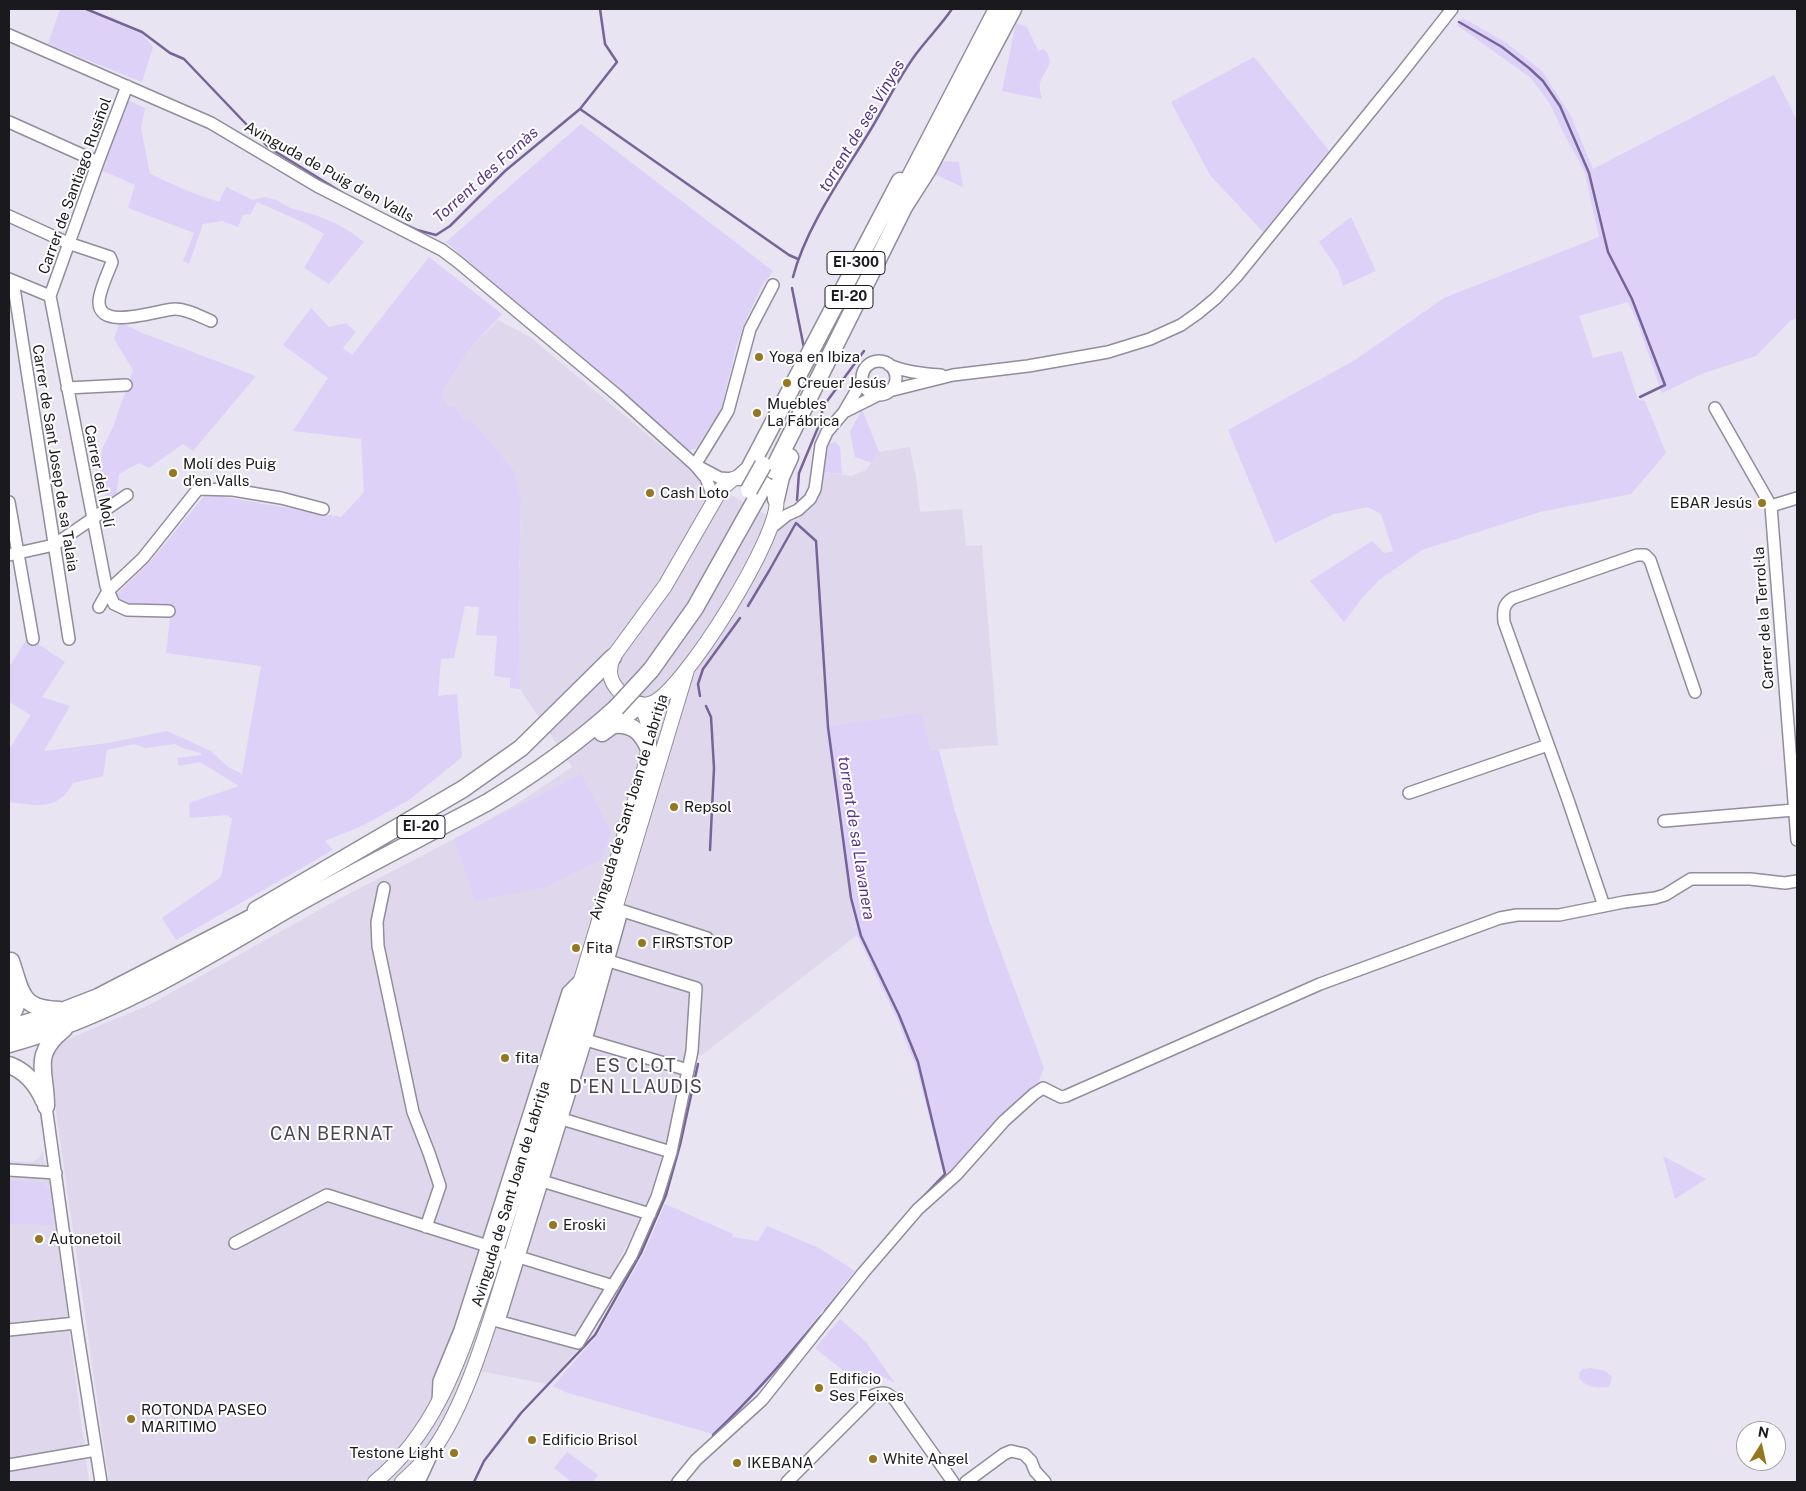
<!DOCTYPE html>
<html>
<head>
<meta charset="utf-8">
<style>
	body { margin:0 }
	#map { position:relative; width:1806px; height:1491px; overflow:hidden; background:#e8e4f2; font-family:"Public Sans",sans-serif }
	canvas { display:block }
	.frame { position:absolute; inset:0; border:10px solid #1a191e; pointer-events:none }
	.north { position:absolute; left:1736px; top:1421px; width:50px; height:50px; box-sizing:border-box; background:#fff; border:1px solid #a3a3a5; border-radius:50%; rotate:10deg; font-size:14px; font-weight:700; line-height:20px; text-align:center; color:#1a191e }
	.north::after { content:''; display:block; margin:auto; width:18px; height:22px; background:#94771e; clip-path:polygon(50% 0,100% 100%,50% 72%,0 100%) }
</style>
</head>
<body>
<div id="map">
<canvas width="1806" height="1491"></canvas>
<div class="frame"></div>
<div class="north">N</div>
</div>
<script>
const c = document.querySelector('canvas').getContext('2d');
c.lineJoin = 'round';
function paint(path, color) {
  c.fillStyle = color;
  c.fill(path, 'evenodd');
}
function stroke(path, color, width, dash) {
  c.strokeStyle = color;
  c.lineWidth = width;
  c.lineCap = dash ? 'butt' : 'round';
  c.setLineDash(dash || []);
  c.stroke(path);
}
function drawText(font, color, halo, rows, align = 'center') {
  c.font = font + ' "Public Sans",sans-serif';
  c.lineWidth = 4;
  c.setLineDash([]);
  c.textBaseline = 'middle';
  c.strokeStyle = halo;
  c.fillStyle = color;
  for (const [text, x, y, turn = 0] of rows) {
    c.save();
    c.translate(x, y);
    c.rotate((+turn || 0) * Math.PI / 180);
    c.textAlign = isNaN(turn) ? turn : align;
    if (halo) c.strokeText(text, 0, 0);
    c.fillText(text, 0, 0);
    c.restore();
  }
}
paint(new Path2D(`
	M498,320L530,337L695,474L784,525L809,511L817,502L823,472L852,476L866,470L879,452L910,447L917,483L920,512L962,509L966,546L982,545L998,745L931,750L834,792L857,935L702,1055L686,1054L666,1154L654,1193L610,1278L576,1336L577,1350L547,1384L479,1371L438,1456L414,1482H109L50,1070L49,1060L52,1051L59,1044L71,1038L151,1004L337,900L454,839L515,805L572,767L520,689L519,578L521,499L464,421L456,406L447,405L442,396L444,388L470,348Z
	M42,1151L51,1188L89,1482H9V1161L32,1162L40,1157Z`), '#dfd8ed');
paint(new Path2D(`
	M60,9H81L142,34L153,47L142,82L48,44Z
	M1463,18L1505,42L1542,71L1571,116L1593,169L1774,75L1797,120V318L1790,321L1756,356L1704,373L1662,393L1637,321L1628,302L1579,316L1593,358L1622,351L1638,400L1645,401L1666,453L1631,494L1540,512L1422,550L1379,580L1363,597L1344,622L1310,581L1372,541L1384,553L1393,551L1381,514L1368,507L1334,514L1275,543L1228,430L1355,360L1444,298L1599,237L1584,170L1563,132L1550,104L1531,78L1457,25Z
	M1016,23L1027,27L1038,51L1044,49C1057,64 1044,69 1040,83C1039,87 1041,94 1042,99L1002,91Z
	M1254,57L1330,152L1263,232L1210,175L1171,102Z
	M128,100L145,108L141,128L150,174L188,191L219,202L226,187L253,200L264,197L276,200L290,208L313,214L337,224L352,233L364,242L329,284L304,268L324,234L307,224L257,202L250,215L248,214L243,215L238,227L222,221L203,224L189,264L183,261L194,233L128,208L135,185L101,170Z
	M581,124L773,271L762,286L745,322L736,348L721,410L695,449L688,450L446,242Z
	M941,161L959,162L963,187L934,174Z
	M1351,217L1376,271L1343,286L1338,270L1319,242Z
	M429,257L502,314L470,348L444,388L442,396L447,405L456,406L464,421L471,420L514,471L521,499L519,578L520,689L510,688V678L494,676L497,636L476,635L479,607L465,606L454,658L441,659L438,696L457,694L462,757L409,800L364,825L325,841L333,850L176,940L162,918L221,877L232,819L227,815L190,818L189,803L239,786L200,762L179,766L177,758L201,755V753L182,748L175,744L146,748L134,744L107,750L103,776L73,783C57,812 37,805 9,802V749L31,715L9,702V667L28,637L65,662L42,697L70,706L44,751L108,743L167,731L211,751L228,767L242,774L261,666L166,653L171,609H127L111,599L148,564L206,494L341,517L364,492L361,439L293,431L328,378L283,345L311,308L329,327L346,323L356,332L343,348L352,355Z
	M120,322L140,332L256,376L193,451L183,444L149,468L139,463L119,474L117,491L119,497L107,502L99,476L102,449L113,427L133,370L114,339Z
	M862,409L879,452L872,463L855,457L850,432Z
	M835,442L840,447L842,474L823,472L829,444Z
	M921,713L931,750H939L955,811L989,920L1044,1068L1038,1083L945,1178L917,1069L898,1021L857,935L825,727Z
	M581,774L611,832L602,859L546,887L475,901L454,839Z
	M1663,1156L1706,1179L1675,1199Z
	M9,1180L43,1183L49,1188L54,1225L9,1224Z
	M665,1204L733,1234L732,1237L758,1241L767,1226L819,1248L855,1271L801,1337L747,1401L713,1434L565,1392L553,1386L596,1337L644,1253Z
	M840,1319L866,1342L895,1383L873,1372L859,1383L815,1348Z
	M1591,1368L1605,1371L1612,1377L1611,1383L1608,1387C1595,1388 1588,1388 1579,1378L1580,1372L1583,1369Z
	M567,1452L598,1475L593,1482H572L554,1468Z`), '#ddd1f8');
stroke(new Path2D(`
	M86,9L142,32L170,53L184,59L268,147L343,193
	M1442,9L1443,10
	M1459,22L1502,47L1529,68L1543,81L1560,106L1589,173L1608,252L1632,299L1665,385L1640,397
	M580,109L617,62L605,44L600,9
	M395,220L417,230L436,235L450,226L505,171L580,109L789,255L798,259
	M793,277C806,227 844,174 871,129C886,104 899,77 916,54C928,38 941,25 952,9
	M792,288L804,348
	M797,500L799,473L822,418V408L864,351
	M748,606L769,571L796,523L816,541L828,727L851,898L861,936L899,1015L918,1062L945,1174L918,1202
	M700,696L698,684L703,669L740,618
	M706,706L711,717L714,768L710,850
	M825,1311L843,1289
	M713,1435C752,1398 786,1358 821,1316
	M474,1482L484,1461L521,1413L595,1335L641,1253L666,1195L680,1145L698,1064`), '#766498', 2.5);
const minor = new Path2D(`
	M9,35L211,123L317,186L442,250L458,262L617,395L695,465L706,478L714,499
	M127,86L98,162L50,296L106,586L114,604L127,610L169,611
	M9,122L98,162
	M9,216L68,243L110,257L112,262C108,273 99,291 99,302C99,332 160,309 175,309C187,309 199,316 211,321
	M9,279L50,296
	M13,281L69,639
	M862 378a17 17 0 1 1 34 0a17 17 0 1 1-34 0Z
	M889,365C905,372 923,374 941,375
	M67,388L126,385
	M889,391L953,375L1028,366L1108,352L1150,339L1181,325L1198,313L1216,298L1236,277L1400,75L1452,9
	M1715,408L1771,506L1797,840
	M846,411L878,395
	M695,465L728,411L750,329L773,285
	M701,468L720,478L733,479
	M9,502L33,639
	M1771,506L1797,498
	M772,527L787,515L798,510L810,499L815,489L821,445L827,432L844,412L862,381
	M9,555L54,545L127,495
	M99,607L108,591L143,558L198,489L233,490L281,498L323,509
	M1409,793L1548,745
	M1664,821L1794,810
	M384,888L377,922L378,946L413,1112L429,1153L440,1186L426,1227
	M1604,906L1568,800L1504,622C1503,611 1503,604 1513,598L1637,555H1645L1650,560L1695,692
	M617,909L707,938
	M586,1040L688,1070
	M46,1106L76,1323L101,1482
	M562,1119L671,1152
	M9,1170L56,1173
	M542,1181L650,1214
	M235,1243L327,1195L497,1249L509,1261
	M519,1257L613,1286
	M490,1319L578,1343L631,1256L657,1197L671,1152L692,1051L696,988L609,961
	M499,1321L586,1040L622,911
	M9,1330L76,1323
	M438,1402L439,1381L460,1330L568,992L582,978
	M9,1465L96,1450
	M419,1482L431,1456
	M678,1482L696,1460L762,1400L863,1273L918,1209L956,1175L1004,1121L1034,1094L1043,1088L1061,1097L1066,1096L1320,984L1500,918L1517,915H1559L1624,902L1655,898L1665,895L1691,879H1750L1785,883L1797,881
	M787,1482L874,1395C884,1391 888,1393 895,1400L953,1482
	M966,1482L1004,1454L1011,1451L1024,1454L1031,1461L1035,1471L1045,1482`);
const major = new Path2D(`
	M740,477C754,477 772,483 776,499C784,530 683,692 652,703C639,708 627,701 619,691C609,680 608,671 613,657L665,586L721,489L733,479Z
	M375,1482C436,1432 459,1360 484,1288C501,1238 517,1187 533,1136C572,1012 609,888 646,763C650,742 652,724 640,705
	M402,1482C413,1472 425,1461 434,1449C469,1399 490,1319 509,1261L687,670`);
const highway = new Path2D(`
	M900,196L997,9
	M773,470L904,207L927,171L1013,9
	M740,477L749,469L900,181
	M776,499L781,477L790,457
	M651,670L695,608L759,494
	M614,725C633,723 642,733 649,749
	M602,733L640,705
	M256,910L463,789L521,748L613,657
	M11,961C22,993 20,1009 60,1010
	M9,1018C18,1008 18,999 14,986
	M9,1028L49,1016L98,997L268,909
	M9,1044C106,1018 195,964 281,913C348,874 419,839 488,802C534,774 576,744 616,708
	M9,1065C26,1071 37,1085 44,1101
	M46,1106C46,1070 31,1055 64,1029`);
stroke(minor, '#918d9a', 14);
stroke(major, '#918d9a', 16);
stroke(highway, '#918d9a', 19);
stroke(minor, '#fff', 11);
stroke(major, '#fff', 14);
stroke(highway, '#fff', 16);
const highwayBridge = new Path2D(`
	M749,490L763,465
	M616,708L651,670`);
stroke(highwayBridge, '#918d9a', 19, []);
stroke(highwayBridge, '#fff', 16);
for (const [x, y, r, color] of [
	[759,357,5,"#94771e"],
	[787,383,5,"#94771e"],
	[757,413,5,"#94771e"],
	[173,473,5,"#94771e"],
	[650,493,5,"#94771e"],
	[1762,503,5,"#94771e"],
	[674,807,5,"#94771e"],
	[642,943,5,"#94771e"],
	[576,948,5,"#94771e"],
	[505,1058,5,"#94771e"],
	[553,1225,5,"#94771e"],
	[39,1239,5,"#94771e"],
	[819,1388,5,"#94771e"],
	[131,1419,5,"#94771e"],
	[532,1440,5,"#94771e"],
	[454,1453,5,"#94771e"],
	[873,1459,5,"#94771e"],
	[737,1463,5,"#94771e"]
]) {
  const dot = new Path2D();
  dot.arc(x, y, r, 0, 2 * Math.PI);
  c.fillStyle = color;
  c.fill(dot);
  stroke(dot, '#fff', 2);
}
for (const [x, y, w] of [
	[856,263,58],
	[849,297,48],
	[421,827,48]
]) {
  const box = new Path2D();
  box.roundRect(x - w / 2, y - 11.5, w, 23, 4);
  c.fillStyle = '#fff';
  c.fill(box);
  stroke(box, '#1a191e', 1);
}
drawText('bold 14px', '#1a191e', null, [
	["EI-300",856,263],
	["EI-20",849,297],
	["EI-20",421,827]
]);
drawText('15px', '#1a191e', '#fff', [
	["Avinguda de Puig d'en Valls",329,172,29],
	["Carrer de Santiago Rusiñol",75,186,-70],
	["Carrer de Sant Josep de sa Talaia",55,458,81],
	["Carrer del Molí",99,476,79],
	["Carrer de la Terrol·la",1764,618,-94],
	["Avinguda de Sant Joan de Labritja",629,807,-73],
	["Avinguda de Sant Joan de Labritja",511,1194,-73]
]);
drawText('15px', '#1a191e', '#fff', [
	["Yoga en Ibiza",769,357],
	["Creuer Jesús",797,383],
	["Muebles",767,404],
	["La Fábrica",767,421],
	["Molí des Puig",183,464],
	["d'en Valls",183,481],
	["Cash Loto",660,493],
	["EBAR Jesús",1752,503,"right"],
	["Repsol",684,807],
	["FIRSTSTOP",652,943],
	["Fita",586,948],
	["fita",515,1058],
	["Eroski",563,1225],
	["Autonetoil",49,1239],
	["Edificio",829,1379],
	["Ses Feixes",829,1396],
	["ROTONDA PASEO",141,1410],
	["MARITIMO",141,1427],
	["Edificio Brisol",542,1440],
	["Testone Light",444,1453,"right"],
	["White Angel",883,1459],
	["IKEBANA",747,1463]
], 'left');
drawText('italic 16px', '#58358b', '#fff', [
	["torrent de ses Vinyes",862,126,-59],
	["Torrent des Fornàs",486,175,-42],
	["torrent de sa Llavanera",856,838,81]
]);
c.letterSpacing = '1px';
drawText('18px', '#494551', '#fff', [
	["ES CLOT",636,1066],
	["D'EN LLAUDIS",636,1087],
	["CAN BERNAT",332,1134]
]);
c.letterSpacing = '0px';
</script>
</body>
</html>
